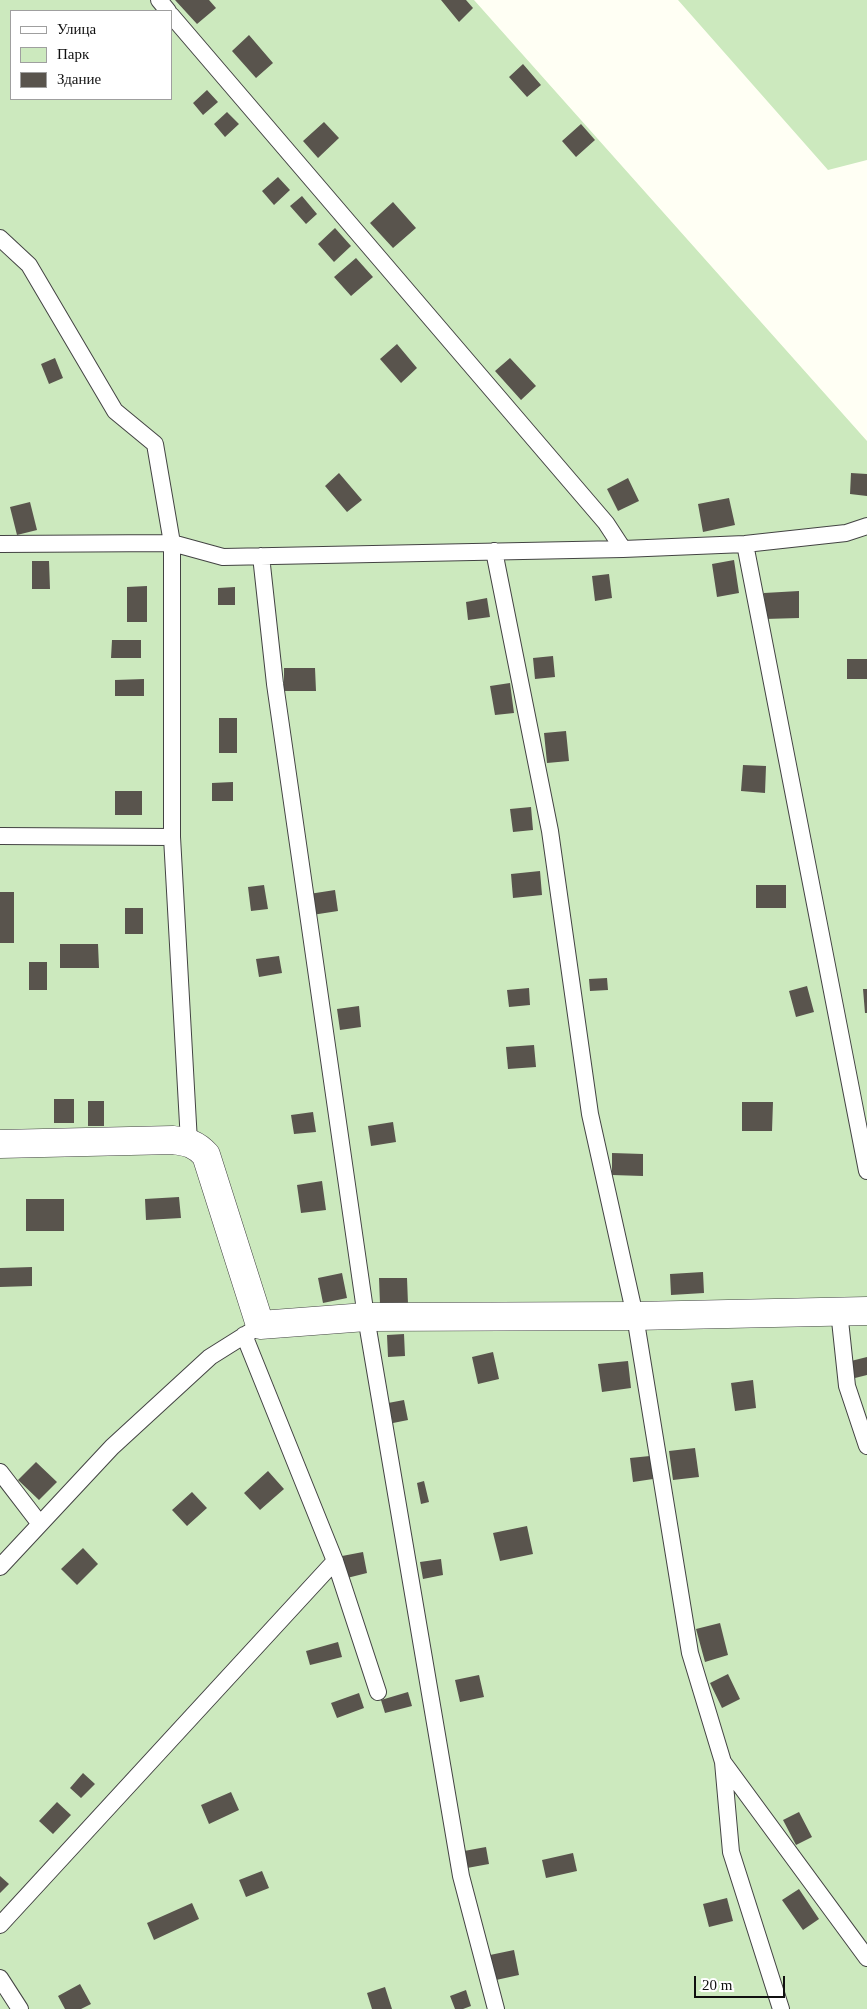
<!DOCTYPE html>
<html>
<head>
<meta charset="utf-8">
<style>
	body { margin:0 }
	#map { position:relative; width:867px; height:2009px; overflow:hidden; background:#fffff4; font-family:"Times New Roman",serif }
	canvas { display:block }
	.legend { position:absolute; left:10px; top:10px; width:162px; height:90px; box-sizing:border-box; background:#fff; border:1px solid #9f9f9f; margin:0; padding:6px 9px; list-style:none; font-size:15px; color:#101010 }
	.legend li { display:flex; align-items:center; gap:10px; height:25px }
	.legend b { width:25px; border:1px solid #9f9f9f }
	.scale { position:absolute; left:694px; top:1976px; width:91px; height:22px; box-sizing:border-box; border:2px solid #101010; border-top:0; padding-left:6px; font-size:15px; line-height:18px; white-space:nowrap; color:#101010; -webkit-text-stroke:4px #fff; paint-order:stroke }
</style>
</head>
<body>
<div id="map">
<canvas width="867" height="2009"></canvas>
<ul class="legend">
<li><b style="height:6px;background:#fff"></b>Улица</li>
<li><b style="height:14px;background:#cce9be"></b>Парк</li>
<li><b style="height:14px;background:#59544d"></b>Здание</li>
</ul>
<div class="scale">20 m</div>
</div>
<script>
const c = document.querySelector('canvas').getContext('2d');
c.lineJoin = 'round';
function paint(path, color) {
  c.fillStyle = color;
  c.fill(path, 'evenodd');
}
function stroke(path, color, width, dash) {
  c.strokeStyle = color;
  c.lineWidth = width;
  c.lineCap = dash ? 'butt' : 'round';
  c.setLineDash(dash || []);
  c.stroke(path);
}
paint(new Path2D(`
	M0,0H474L867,441V2009H0ZM11,11H171V99H11Z
	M678,0H867V160L828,170Z`), '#cce9be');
paint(new Path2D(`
	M175,0H209L216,8L197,24Z
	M441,0H466L473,8L459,22Z
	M249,35L273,63L256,78L232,51Z
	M523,64L541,85L527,97L509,77Z
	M207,90L218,102L203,115L193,103Z
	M227,112L239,124L225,137L214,124Z
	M324,122L339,138L318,158L303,141Z
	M581,124L595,140L576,157L562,141Z
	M278,177L290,190L274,205L262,191Z
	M302,196L317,214L306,224L290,206Z
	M393,202L416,228L393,248L370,223Z
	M335,228L351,246L334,262L318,244Z
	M356,258L373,277L351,296L334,277Z
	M397,344L417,368L401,383L380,359Z
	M55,358L63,378L49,384L41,364Z
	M510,358L536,386L521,400L495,371Z
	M339,473L362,500L347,512L325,486Z
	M851,473L867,474V496L850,494Z
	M628,478L639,501L618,511L607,489Z
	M729,498L735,525L703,532L698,504Z
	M30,502L37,530L17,535L10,507Z
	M734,560L739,593L717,597L712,564Z
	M32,561H49L50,589H32Z
	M609,574L612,598L595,601L592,576Z
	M147,586V622H127V587Z
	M235,587V605H218V588Z
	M799,591V618L765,619L764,593Z
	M487,598L490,617L468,620L466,602Z
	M112,640H141V658H111Z
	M553,656L555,677L535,679L533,658Z
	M847,659H867V679H847Z
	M284,668H315L316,691H284Z
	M144,679V696H115V680Z
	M510,683L514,713L495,715L490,686Z
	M219,718H237V753H219Z
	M566,731L569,761L547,763L544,733Z
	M743,765L766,766L765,793L741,791Z
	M233,782V801H212V783Z
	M115,791H142V815H115Z
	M531,807L533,830L513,832L510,809Z
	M540,871L542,895L513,898L511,874Z
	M264,885L268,909L251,911L248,887Z
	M756,885H786V908H756Z
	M335,890L338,911L312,915L309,894Z
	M0,892H14V943H0Z
	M125,908H143V934H125Z
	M60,944H98L99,968H60Z
	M279,956L282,973L259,977L256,959Z
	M29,962H47V990H29Z
	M607,978L608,990L590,991L589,979Z
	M807,986L814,1012L796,1017L789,991Z
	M529,988L530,1005L509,1007L507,990Z
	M863,989H867V1013H865Z
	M359,1006L361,1027L340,1030L337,1009Z
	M534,1045L536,1067L508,1069L506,1047Z
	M54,1099H74V1123H54Z
	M88,1101H104V1126H88Z
	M742,1102H773L772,1131H742Z
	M313,1112L316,1132L294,1134L291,1115Z
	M393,1122L396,1142L371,1146L368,1126Z
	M612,1153L643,1154V1176L612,1175Z
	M322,1181L326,1210L301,1213L297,1185Z
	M179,1197L181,1218L146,1220L145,1199Z
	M26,1199H64V1231H26Z
	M32,1267V1286L0,1287V1268Z
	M703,1272L704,1293L671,1295L670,1274Z
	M342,1273L347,1298L323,1303L318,1278Z
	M379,1278H407L408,1304H380Z
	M404,1334L405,1356L388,1357L387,1335Z
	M493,1352L499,1379L478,1384L472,1357Z
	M867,1357V1375L855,1378L851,1361Z
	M628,1361L631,1388L602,1392L598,1364Z
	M753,1380L756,1408L735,1411L731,1383Z
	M404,1400L408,1420L393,1423L388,1403Z
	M695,1448L699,1477L673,1480L669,1451Z
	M650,1456L653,1479L633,1482L630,1458Z
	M36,1462L57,1482L39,1500L18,1480Z
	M268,1471L284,1489L260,1510L244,1493Z
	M424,1481L429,1502L421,1504L417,1483Z
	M192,1492L207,1508L187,1526L172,1510Z
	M527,1526L533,1554L500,1561L493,1533Z
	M83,1548L98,1564L77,1585L61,1569Z
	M363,1552L367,1573L347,1578L342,1556Z
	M441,1559L443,1575L423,1579L420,1562Z
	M720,1623L728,1655L705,1662L696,1629Z
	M338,1642L342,1657L310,1665L306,1651Z
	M728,1674L740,1699L722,1708L710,1683Z
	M479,1675L484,1697L460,1702L455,1680Z
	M408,1692L412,1706L385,1713L381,1700Z
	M359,1693L364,1708L337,1718L331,1703Z
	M83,1773L95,1784L81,1798L70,1788Z
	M231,1792L239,1810L209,1824L201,1805Z
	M57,1802L71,1815L53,1834L39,1821Z
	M799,1812L812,1837L796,1845L783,1820Z
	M486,1847L489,1864L467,1868L464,1851Z
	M573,1853L577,1871L546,1878L542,1860Z
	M262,1871L269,1888L246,1897L239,1880Z
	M0,1876L9,1884L0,1893Z
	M799,1889L819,1919L803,1930L782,1900Z
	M727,1898L733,1921L709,1927L703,1904Z
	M192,1903L199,1919L154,1940L147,1923Z
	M514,1950L519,1975L496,1980L490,1955Z
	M80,1984L91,2004L81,2009H65L58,1996Z
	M385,1987L392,2009H372L367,1993Z
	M466,1990L471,2006L463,2009H455L450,1996Z`), '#59544d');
const service = new Path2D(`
	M159,0L168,11
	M171,15L606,523L623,549
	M0,238L29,265L115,411L155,444L172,543L223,557L623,549L745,544L846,533L867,526
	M0,544L172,543V837L189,1142
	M745,544L867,1171
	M494,551L550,831L590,1114L635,1316L690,1653L723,1762L731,1852L781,2009
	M261,556L275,684L366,1317L461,1876L496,2009
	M0,836L172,837
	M839,1311L847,1386L867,1446
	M244,1335L335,1561L378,1692
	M0,1472L40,1524
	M0,1567L112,1447L210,1357L253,1330
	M723,1762L867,1958
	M0,1925L335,1561
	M0,1978L20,2009`);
const minor = new Path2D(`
	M0,1144L173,1140C188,1142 196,1144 206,1155L260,1325L366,1317L635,1316L867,1311`);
stroke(service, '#434343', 18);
stroke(minor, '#434343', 29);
stroke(service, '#fff', 16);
stroke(minor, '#fff', 28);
</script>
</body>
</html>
